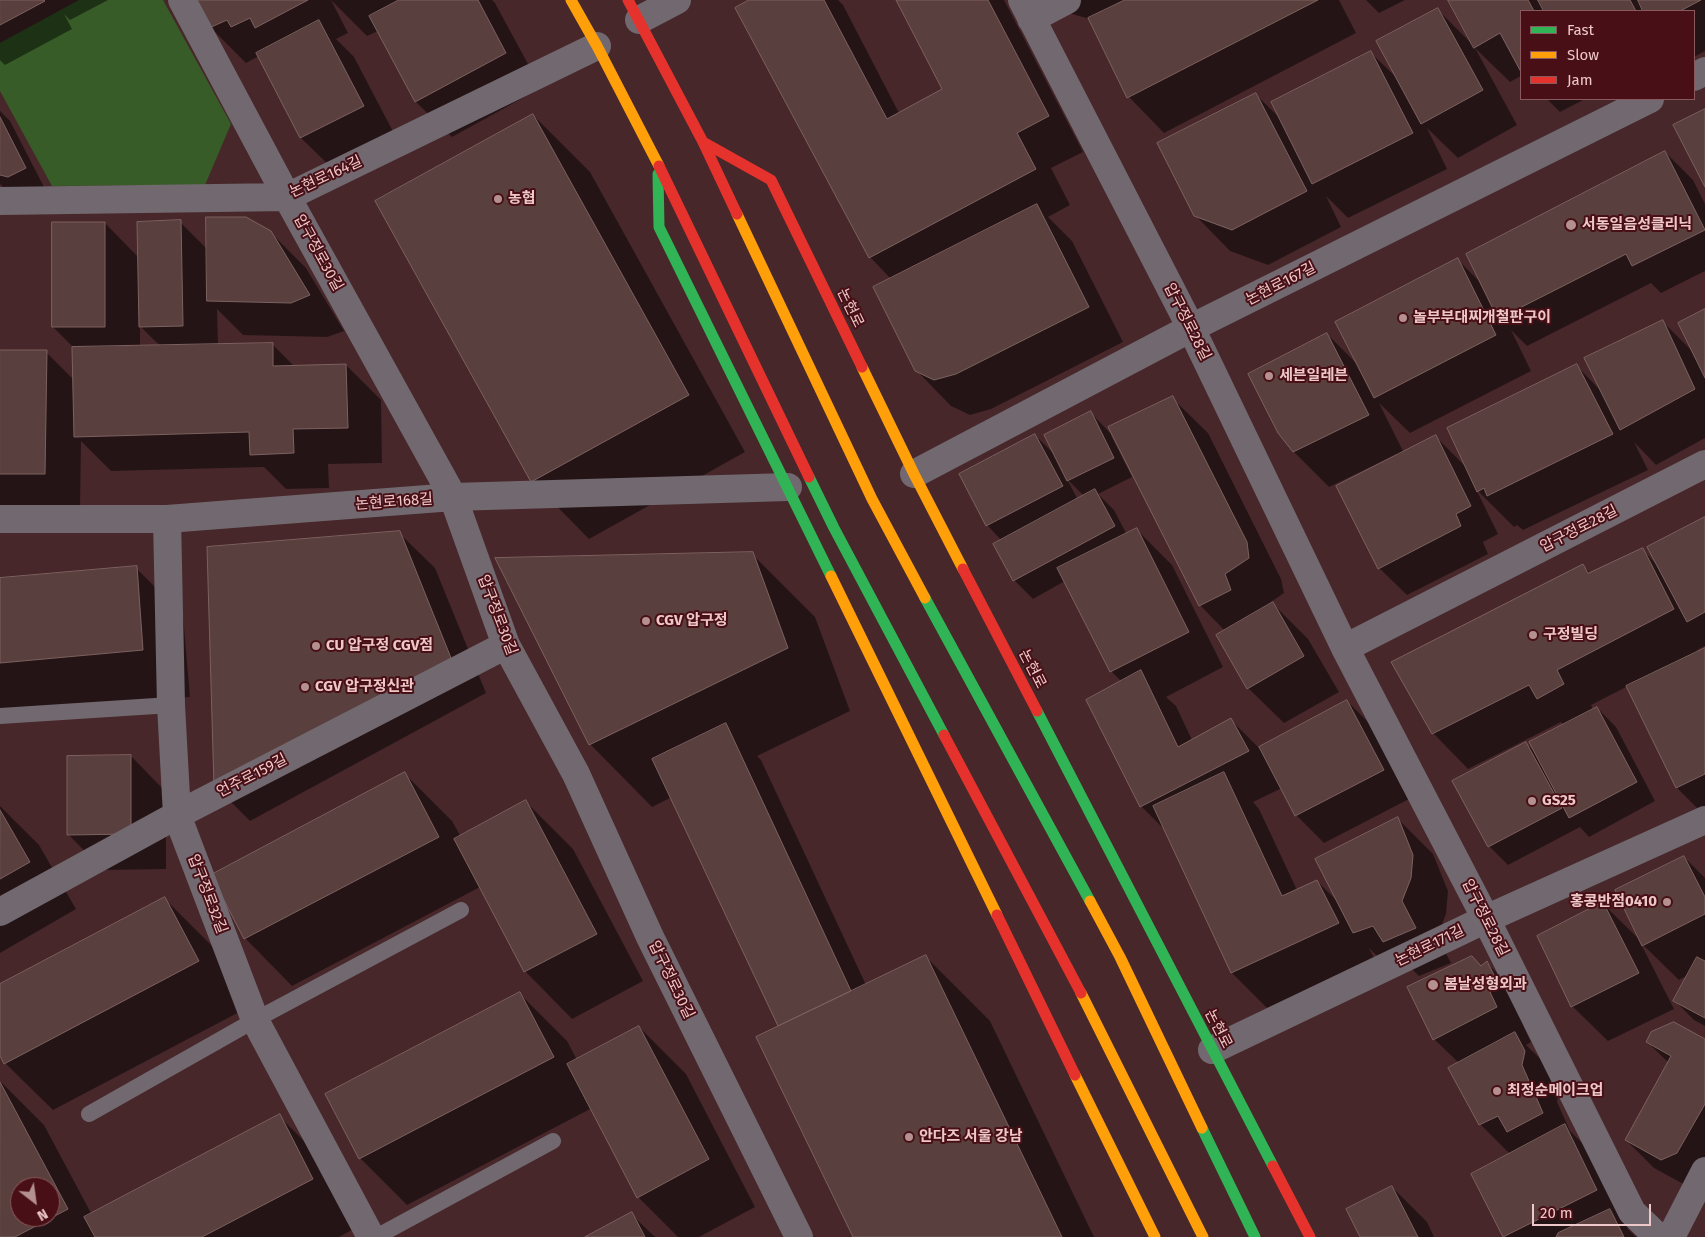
<!DOCTYPE html>
<html>
<head>
<meta charset="utf-8">
<style>
	body { margin:0 }
	#map { position:relative; width:1705px; height:1237px; overflow:hidden; background:#47272a; font-family:"Fira Sans",sans-serif }
	canvas { display:block }
	.legend { position:absolute; left:1520px; top:10px; width:175px; height:90px; box-sizing:border-box; background:#480f16; border:1px solid #8a595d; margin:0; padding:6px 9px; list-style:none; font-size:15px; color:#eec8c8 }
	.legend li { display:flex; align-items:center; gap:10px; height:25px }
	.legend b { width:25px; border:1px solid #8a595d }
	.north { position:absolute; left:10px; top:1177px; width:50px; height:50px; box-sizing:border-box; background:#480f16; border:1px solid #8a595d; border-radius:50%; rotate:150deg; font-size:14px; font-weight:700; line-height:20px; text-align:center; color:#eec8c8 }
	.north::after { content:''; display:block; margin:auto; width:18px; height:22px; background:#b49091; clip-path:polygon(50% 0,100% 100%,50% 72%,0 100%) }
	.scale { position:absolute; left:1532px; top:1204px; width:119px; height:22px; box-sizing:border-box; border:2px solid #eec8c8; border-top:0; padding-left:6px; font-size:15px; line-height:18px; white-space:nowrap; color:#eec8c8; -webkit-text-stroke:4px #480f16; paint-order:stroke }
</style>
</head>
<body>
<div id="map">
<canvas width="1705" height="1237"></canvas>
<ul class="legend">
<li><b style="height:6px;background:#30b455"></b>Fast</li>
<li><b style="height:6px;background:#ff9f0a"></b>Slow</li>
<li><b style="height:6px;background:#e5322d"></b>Jam</li>
</ul>
<div class="north">N</div>
<div class="scale">20 m</div>
</div>
<script>
const c = document.querySelector('canvas').getContext('2d');
c.lineJoin = 'round';
function paint(path, color) {
  c.fillStyle = color;
  c.fill(path, 'evenodd');
}
function stroke(path, color, width, dash) {
  c.strokeStyle = color;
  c.lineWidth = width;
  c.lineCap = dash ? 'butt' : 'round';
  c.setLineDash(dash || []);
  c.stroke(path);
}
function drawText(font, color, halo, rows, align = 'center') {
  c.font = font + ' "Fira Sans","Noto Sans KR",sans-serif';
  c.lineWidth = 4;
  c.setLineDash([]);
  c.textBaseline = 'middle';
  c.strokeStyle = halo;
  c.fillStyle = color;
  for (const [text, x, y, turn = 0] of rows) {
    c.save();
    c.translate(x, y);
    c.rotate((+turn || 0) * Math.PI / 180);
    c.textAlign = isNaN(turn) ? turn : align;
    if (halo) c.strokeText(text, 0, 0);
    c.fillText(text, 0, 0);
    c.restore();
  }
}
paint(new Path2D(`
	M79,0H163L231,124L205,185L52,186L0,91V43Z`), '#385c27');
paint(new Path2D(`
	M0,0H108L70,20L64,14L72,29L5,65L0,60Z
	M199,0H331L348,33L336,39L354,57L398,141L337,173L301,138L259,56L246,63L210,27Z
	M331,0H492L495,3L541,88L452,137L416,102L378,31L367,36Z
	M752,0H838L843,5L899,113L943,89L897,0H1004L1083,152L1051,168L1070,205L1048,217L1072,241L1123,342L991,409L970,415L951,406L916,370L891,279L870,257Z
	M1058,0H1339L1356,33L1164,133L1129,97L1090,19L1072,14Z
	M1366,0H1405L1379,13Z
	M1449,0H1705V51L1694,57V11H1521V76L1510,82L1475,48L1517,125L1458,158L1427,128L1447,169L1348,218L1326,196L1341,227L1268,265L1230,251L1195,215L1256,95L1280,118L1371,53L1397,78L1437,9L1472,44Z
	M1547,99H1585L1560,112Z
	M0,111L10,121L44,187L5,189L0,184Z
	M533,115L590,172L745,452L589,539L532,481Z
	M1665,152L1693,180L1705,204V271L1661,293L1651,283L1527,346L1511,330L1531,371L1410,433L1379,403L1404,453L1436,437L1467,468L1577,366L1600,390L1663,322L1693,352L1705,311V438L1656,465L1634,442L1648,470L1523,530L1517,525L1514,527L1476,489L1498,534L1483,542L1488,554L1407,595L1379,568L1398,456L1397,454L1329,487L1293,451L1327,334L1357,364L1458,260L1481,283Z
	M180,222L207,249L270,232L306,268L344,331L327,337L243,335L217,309L218,345L272,344L294,366L346,365L381,400L382,463L328,464L329,488L286,489L264,467L111,471L81,441L80,509L0,508V351L46,352L74,380L73,347L53,327L105,223L139,258ZM140,326L155,341L161,346L140,347Z
	M1172,398L1208,433L1281,579L1284,593L1271,602L1308,639L1339,692L1284,723L1248,688L1218,635L1225,631L1200,605L1110,428Z
	M1091,413L1112,435H1111L1132,477L1098,494L1114,510L1127,535L1137,530L1172,565L1223,667L1166,697L1176,706L1192,740L1231,720L1259,748L1347,701L1375,729L1411,798L1324,843L1296,815L1282,788L1253,802L1259,809L1297,890L1317,881L1337,901L1398,819L1433,854L1448,891L1446,914L1437,937L1451,963L1419,976L1405,962L1389,968L1369,948L1374,958L1267,1008L1232,973L1166,831L1141,806L1122,682L1111,671L1065,581L1033,599L1014,580L1002,541L987,525L1035,435L1055,455ZM1068,481H1069L1084,496L1078,500Z
	M1705,518V646L1697,650L1698,652L1705,649V816L1677,788L1628,686L1591,705L1593,710L1597,708L1616,727L1655,801L1589,837L1580,827L1508,865L1489,846L1526,743L1535,752L1564,725L1561,722L1468,769L1433,733L1583,566L1591,573L1642,549L1656,564Z
	M399,533L435,568L486,693L250,821L215,786Z
	M752,554L815,617L850,711L757,756L761,760L866,985L925,956L990,1021L1094,1237H854L779,1027L672,797L652,807L590,744Z
	M136,568L183,615L190,697L0,713V579Z
	M131,756L166,792V869L103,870L68,834Z
	M405,774L452,821L461,837L526,802L573,849L643,981L572,1019L525,971L480,887L292,986L245,938L212,875Z
	M0,806L39,845L76,909L0,953Z
	M1684,857L1705,878V1026L1694,1020L1675,1001L1688,975L1679,980L1640,942L1674,1009L1608,1041L1572,1006L1603,904L1642,942Z
	M165,899L212,946L245,1009L53,1110L5,1063L0,1053V985Z
	M1487,963L1522,998L1534,1023L1524,1027L1531,1042L1526,1045L1550,1068L1559,1087L1557,1102L1570,1131L1600,1161L1632,1225L1627,1228L1636,1237H1504L1472,1174L1510,1154L1480,1124L1459,1063L1434,1039L1481,968Z
	M520,994L567,1041L577,1060L639,1027L686,1074L755,1207L699,1237H678L638,1197L592,1108L407,1205L360,1158Z
	M1705,1041V1180L1689,1187L1654,1168L1626,1140L1669,1063L1647,1042Z
	M0,1081L44,1125L92,1215L279,1116L326,1163L359,1226L339,1237H0ZM20,1187H50V1217H20Z
	M1392,1187L1427,1222L1434,1237H1361Z
	M631,1214L655,1237H588Z`), '#0007');
const building = new Path2D(`
	M0,0H44L45,1L0,25Z
	M196,0H308L255,28L250,18L231,27L227,20L209,28Z
	M399,0H478L506,53L415,102L369,16Z
	M749,0H824L887,119L942,89L896,0H988L1049,116L1017,133L1036,169L869,258L735,8Z
	M1125,0H1318L1127,98L1088,18Z
	M1448,0H1528L1534,11H1521V72L1500,33L1474,48Z
	M1538,0H1630L1636,11H1544Z
	M1638,0H1701L1680,11H1643Z
	M1438,8L1483,90L1421,124L1376,41Z
	M319,20L364,106L300,138L256,53Z
	M1371,51L1413,133L1312,184L1271,102Z
	M1256,93L1307,191L1232,230L1194,216L1157,143Z
	M1705,109V187L1673,125Z
	M533,114L689,395L531,482L375,201Z
	M0,117L26,168L8,177L0,175Z
	M1665,151L1705,230L1632,266L1626,254L1498,319L1466,254Z
	M1037,204L1089,307L956,374L934,380L915,371L873,287Z
	M206,217H246L271,231L310,295L291,303L207,301Z
	M181,220L183,326L139,327L137,222Z
	M52,222H105V327H52Z
	M1458,258L1496,335L1374,398L1335,322Z
	M1705,309V378L1678,323Z
	M1663,320L1695,389L1620,430L1584,358Z
	M1327,333L1369,415L1293,452L1278,433L1248,374Z
	M273,343V366L346,364L348,428L293,429L294,453L250,455L249,432L74,437L72,347Z
	M0,350H47L45,474H0Z
	M1577,364L1613,434L1487,496L1484,488L1477,492L1447,428Z
	M1173,396L1247,542L1249,558L1225,574L1231,590L1199,606L1108,427Z
	M1091,411L1114,458L1067,481L1044,435Z
	M1035,434L1063,486L986,526L959,474Z
	M1436,435L1471,506L1456,514L1461,526L1378,569L1336,486Z
	M1095,489L1115,526L1013,581L993,544Z
	M1705,517V612L1687,622L1647,547Z
	M1137,528L1189,632L1110,672L1057,568Z
	M400,531L451,658L214,787L207,547Z
	M1643,548L1674,609L1557,670L1564,684L1537,699L1529,685L1432,734L1391,662L1583,564L1588,573Z
	M753,552L788,648L589,745L495,558Z
	M137,566L143,650L0,663V578Z
	M1273,602L1304,656L1247,689L1216,635Z
	M1705,648V774L1676,788L1626,686Z
	M1141,670L1178,747L1231,718L1249,751L1140,807L1086,700Z
	M1347,700L1384,770L1295,816L1259,747Z
	M1597,707L1637,782L1569,818L1529,742Z
	M726,723L851,991L778,1026L652,759Z
	M1526,742L1562,808L1488,847L1452,781Z
	M131,755V834L67,835V756Z
	M405,772L439,837L244,939L211,875Z
	M1224,772L1282,896L1317,880L1339,923L1231,973L1153,806Z
	M526,800L597,934L524,972L454,839Z
	M0,810L30,862L0,879Z
	M1398,817L1413,855L1411,878L1402,901L1416,928L1383,942L1373,926L1353,933L1315,859Z
	M1684,856L1705,897V914L1642,946L1615,890Z
	M165,897L199,961L4,1064L0,1056V984Z
	M1603,902L1639,973L1571,1007L1537,936Z
	M926,955L1062,1237H853L756,1037Z
	M1472,956L1481,966L1487,961L1500,987L1490,992L1497,1007L1433,1040L1407,987Z
	M1697,957L1705,961V1018L1673,1001Z
	M520,992L554,1057L359,1159L325,1094Z
	M1674,1022L1705,1039V1104L1677,1153L1661,1160L1625,1140L1671,1056L1646,1042L1651,1032Z
	M639,1026L709,1159L637,1198L567,1064Z
	M1515,1032L1525,1051L1522,1065L1543,1113L1507,1132L1498,1116L1479,1125L1448,1068Z
	M0,1082L68,1209L15,1237H0ZM20,1187H50V1217H20Z
	M280,1114L313,1179L202,1237H95L84,1217Z
	M1565,1124L1597,1190L1503,1237L1471,1174Z
	M1392,1186L1418,1237H1360L1346,1209Z
	M1610,1209L1624,1237H1556L1558,1233Z
	M632,1212L645,1237H585Z`);
paint(building, '#593f3d');
stroke(building, '#7c615f', 1);
stroke(new Path2D(`
	M0,716L171,705
	M89,1114L255,1020L461,910
	M376,1237L553,1141`), '#726970', 16);
stroke(new Path2D(`
	M182,0L287,197L453,497L506,645L576,774L650,937L799,1237
	M1022,0L1191,328L1345,648L1486,919L1632,1212L1658,1237
	M1031,19L1067,0
	M639,20L677,0
	M1694,77L1705,71
	M0,201L287,197L597,46
	M914,474L1191,328L1650,99
	M0,519H167L453,497L788,487
	M167,519L171,705L177,815L255,1020L371,1237
	M1345,648L1705,464
	M0,912L177,815L506,645
	M1212,1050L1486,919L1705,820
	M1671,1237L1705,1171`), '#726970', 28);
stroke(new Path2D(`
	M658,174L659,227L831,576
	M809,477L834,528L944,735
	M925,598L1090,901
	M1037,711L1273,1166
	M1202,1128L1255,1237`), '#30b455', 11);
stroke(new Path2D(`
	M571,0L597,46L659,166
	M737,214L872,499L925,598
	M862,367L914,474L963,569
	M831,576L997,915
	M1090,901L1120,957L1202,1128
	M1081,993L1203,1237
	M1075,1075L1155,1237`), '#ff9f0a', 11);
stroke(new Path2D(`
	M628,0L703,142L737,214
	M703,142L771,180L862,367
	M659,166L809,477
	M963,569L1037,711
	M944,735L1081,993
	M997,915L1075,1075
	M1273,1166L1310,1237`), '#e5322d', 11);
for (const [x, y, r, color] of [
	[498,199,5,"#b49091"],
	[1571,225,6,"#b49091"],
	[1403,318,5,"#b49091"],
	[1269,376,5,"#b49091"],
	[646,621,5,"#b49091"],
	[1533,635,5,"#b49091"],
	[316,646,5,"#b49091"],
	[305,687,5,"#b49091"],
	[1532,801,5,"#b49091"],
	[1667,902,5,"#b49091"],
	[1433,985,6,"#b49091"],
	[1497,1091,5,"#b49091"],
	[909,1137,5,"#b49091"]
]) {
  const dot = new Path2D();
  dot.arc(x, y, r, 0, 2 * Math.PI);
  c.fillStyle = color;
  c.fill(dot);
  stroke(dot, '#480f16', 2);
}
drawText('15px', '#eec8c8', '#480f16', [
	["논현로164길",326,177,-25],
	["압구정로30길",318,253,61],
	["논현로167길",1281,284,-27],
	["논현로",850,308,64],
	["압구정로28길",1187,322,63],
	["논현로168길",394,502,-4],
	["압구정로28길",1579,529,-27],
	["압구정로30길",497,615,69],
	["논현로",1032,669,63],
	["언주로159길",252,776,-27],
	["압구정로32길",207,894,69],
	["압구정로28길",1485,918,63],
	["논현로171길",1430,946,-26],
	["압구정로30길",671,980,64],
	["논현로",1218,1029,63]
]);
drawText('bold 15px', '#eec8c8', '#480f16', [
	["농협",508,199],
	["서동일음성클리닉",1582,225],
	["놀부부대찌개철판구이",1413,318],
	["세븐일레븐",1279,376],
	["CGV 압구정",656,621],
	["구정빌딩",1543,635],
	["CU 압구정 CGV점",326,646],
	["CGV 압구정신관",315,687],
	["GS25",1542,801],
	["홍콩반점0410",1657,902,"right"],
	["봄날성형외과",1444,985],
	["최정순메이크업",1507,1091],
	["안다즈 서울 강남",919,1137]
], 'left');
</script>
</body>
</html>
